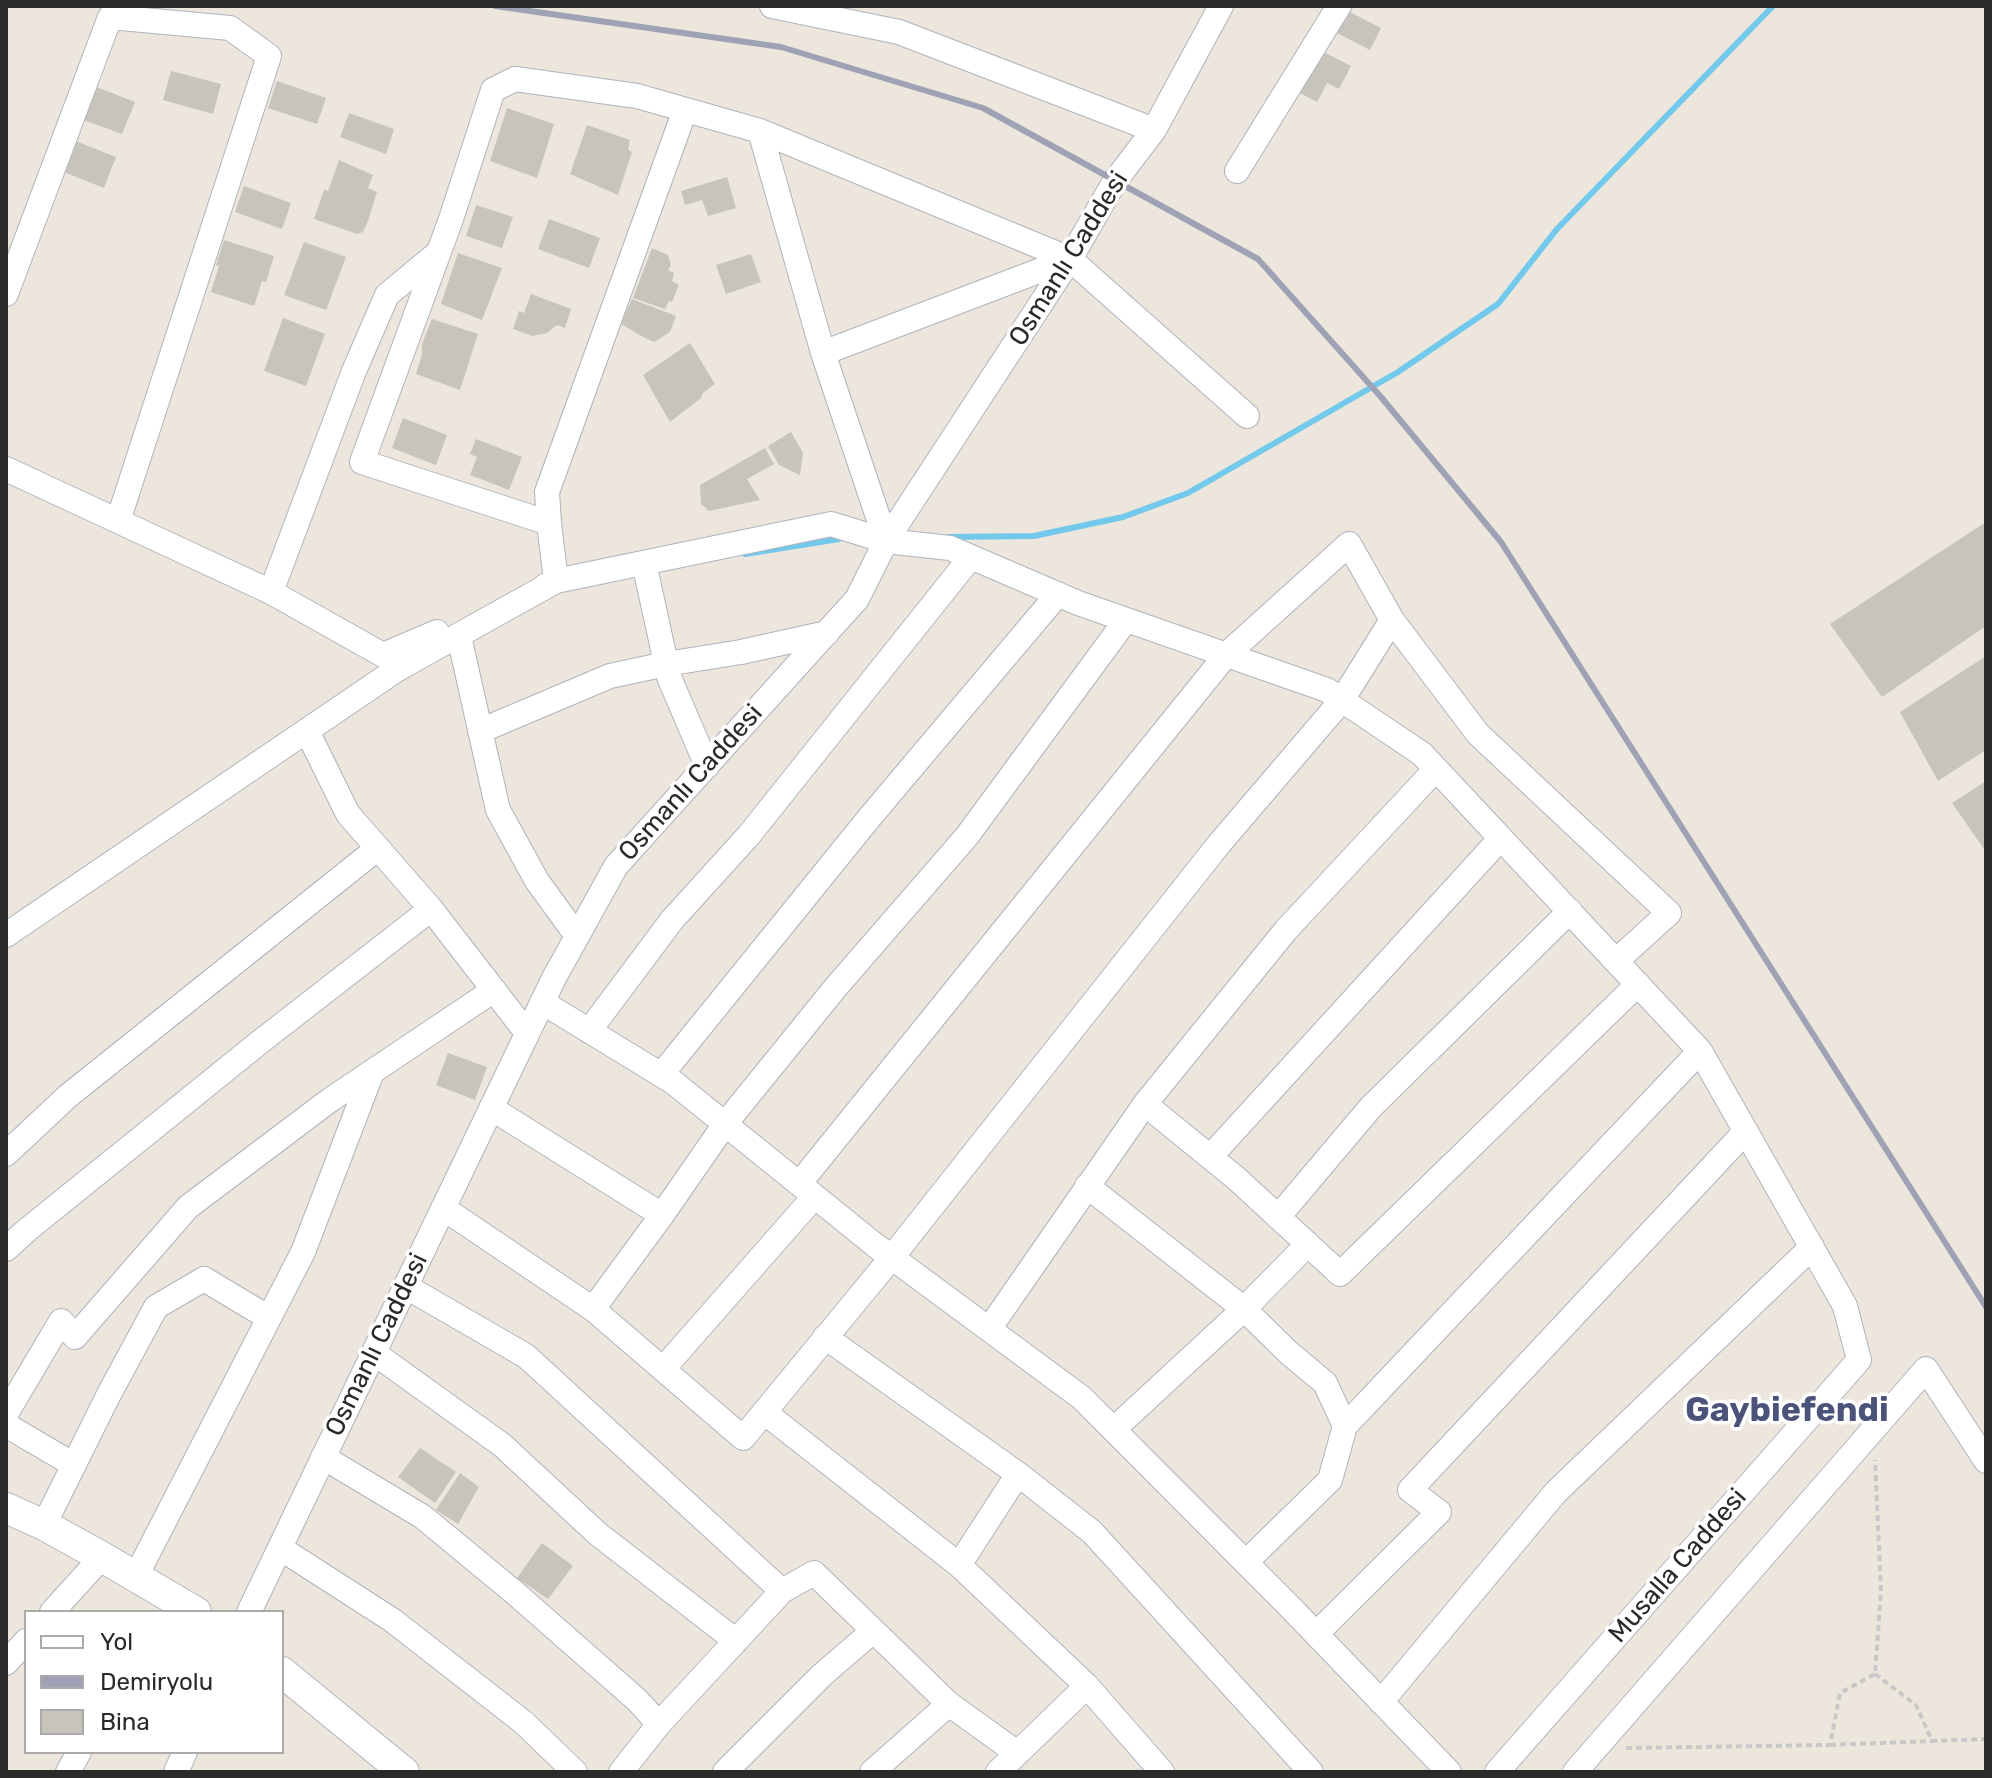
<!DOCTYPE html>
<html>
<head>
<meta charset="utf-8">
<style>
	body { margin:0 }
	#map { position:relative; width:1992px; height:1778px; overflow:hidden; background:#ece6dd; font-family:Rubik,sans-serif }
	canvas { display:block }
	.frame { position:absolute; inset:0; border:8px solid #2a2a2a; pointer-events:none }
	.legend { position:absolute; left:24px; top:1610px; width:260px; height:144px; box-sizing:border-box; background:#fff; border:2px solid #aaa; margin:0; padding:10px 14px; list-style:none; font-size:24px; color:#2a2a2a }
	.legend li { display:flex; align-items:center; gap:16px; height:40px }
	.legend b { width:40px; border:2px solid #aaa }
</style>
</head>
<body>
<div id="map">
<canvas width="1992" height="1778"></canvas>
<div class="frame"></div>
<ul class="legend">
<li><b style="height:10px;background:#fff"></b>Yol</li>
<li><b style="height:10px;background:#9fa2b4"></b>Demiryolu</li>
<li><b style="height:22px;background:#c7c4bb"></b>Bina</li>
</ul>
</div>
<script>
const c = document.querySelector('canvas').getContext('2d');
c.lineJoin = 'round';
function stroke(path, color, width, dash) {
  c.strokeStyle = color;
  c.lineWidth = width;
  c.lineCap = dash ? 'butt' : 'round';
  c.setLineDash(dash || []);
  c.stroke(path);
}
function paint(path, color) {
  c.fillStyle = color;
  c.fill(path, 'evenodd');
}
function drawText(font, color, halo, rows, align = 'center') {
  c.font = font + ' Rubik,sans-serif';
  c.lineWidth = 7;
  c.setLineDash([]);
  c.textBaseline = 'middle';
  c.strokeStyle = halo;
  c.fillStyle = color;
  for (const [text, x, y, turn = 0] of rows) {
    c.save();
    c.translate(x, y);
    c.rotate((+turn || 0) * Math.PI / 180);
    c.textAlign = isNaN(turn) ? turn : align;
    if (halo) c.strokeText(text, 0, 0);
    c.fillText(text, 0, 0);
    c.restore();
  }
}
stroke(new Path2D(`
	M948,537L1034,536L1123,517L1188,493L1398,372L1498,304L1557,229L1773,6
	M745,554L839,539`), '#72c9ec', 6);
paint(new Path2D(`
	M1346,10L1381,28L1370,50L1335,32Z
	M1320,50L1351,66L1339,89L1327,83L1317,102L1298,92Z
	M171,71L221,84L213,114L163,100Z
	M277,81L326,98L317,124L268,108Z
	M94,86L135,102L122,134L81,119Z
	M507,108L554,124L537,178L490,161Z
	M349,113L394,129L386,154L340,137Z
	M587,125L630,140L628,150L632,152L618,195L570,174Z
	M73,140L116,157L104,188L61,171Z
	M339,160L373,175L368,188L377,192L368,221L363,232L357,234L314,219L324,190L328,191Z
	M727,177L736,208L708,216L702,200L685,205L681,191Z
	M244,186L291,203L282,229L235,212Z
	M476,205L513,217L502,248L466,236Z
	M549,219L600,238L589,268L538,249Z
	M224,240L274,256L266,282L262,281L254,306L211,292L219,266L216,265Z
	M304,242L346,257L326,310L284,295Z
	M652,248L668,255L671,265L668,270L674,273L672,281L679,285L672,302L669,301L665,309L633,298Z
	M458,253L502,268L482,320L441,304Z
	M751,254L761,282L726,294L716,265Z
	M531,294L571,309L565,328L557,325L547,333L532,336L513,329L519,311L524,313Z
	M632,299L676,316L670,332L654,342L643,337L621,324Z
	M283,318L325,334L306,386L264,371Z
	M432,319L478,334L460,390L416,374L422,355V344Z
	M690,343L715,384L703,393L701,398L670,422L643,375Z
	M403,418L447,435L436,465L392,448Z
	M791,432L803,453L800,475L779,465L768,446Z
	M476,439L522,457L509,490L470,475L477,457L470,454Z
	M765,448L774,464L747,479L760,500L709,511L701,504L700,485Z
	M1986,522V626L1882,697L1830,624Z
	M1986,656V750L1938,781L1900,712Z
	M1986,781V852L1952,803Z
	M448,1053L487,1067L475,1100L436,1085Z
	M420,1448L456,1472L435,1503L398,1477Z
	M460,1473L479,1487L458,1524L436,1510Z
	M542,1543L573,1566L548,1599L517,1578Z`), '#c7c4bb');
const minor = new Path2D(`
	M772,6L899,32L1154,130
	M760,131L823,353L886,541
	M1237,171L1339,6
	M6,294L110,17L230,28L269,56L118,521
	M823,353L1070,259
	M6,469L271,592L383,655L437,632
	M549,523L362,462L451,219L493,90L515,79L637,96L760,131L1070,259L1247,416
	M644,563L669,677L707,766
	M545,586L556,581L549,523L547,492L685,110
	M271,592L354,371L387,295L439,252
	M459,636L498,810L537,881L577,936
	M307,731L348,814L431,909L527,1033
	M480,731L610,676L666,664L741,652L827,633
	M6,935L396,670L556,581L831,524L886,541L950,548L1078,603L1327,690L1422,754L1700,1051L1845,1306L1859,1360L1497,1772
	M542,1002L673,1082L875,1245L1082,1398L1292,1609L1449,1772
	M589,1031L672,920L749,835L971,557
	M661,1075L870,817L1058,594
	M1145,1104L1237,1179L1340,1274L1638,984
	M491,1108L662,1215
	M6,1154L68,1096L378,848
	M1210,1157L1501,838
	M799,1184L1226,655L1349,544L1392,620L1478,734L1669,913L1616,961
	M1087,1186L1244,1309L1289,1353L1325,1383L1345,1426L1330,1480L1246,1562
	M443,1208L593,1309L743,1438L892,1257L1219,844L1342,700L1392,620
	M1278,1217L1371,1107L1570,911
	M6,1249L27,1230L260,1042L431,909
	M405,1286L526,1356L782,1591
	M593,1309L662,1215L725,1124L836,987L967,836L1126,620
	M989,1329L1145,1104L1286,930L1436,769
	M825,1337L1018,1474L1092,1532L1311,1772
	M374,1353L502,1445L598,1534L736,1641
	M663,1369L814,1197
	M764,1412L959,1565
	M6,1414L61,1321L75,1337L188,1207L330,1100L494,990
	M6,1425L74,1465
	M1345,1426L1700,1051
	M1114,1429L1244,1309L1308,1244
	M323,1457L423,1517L515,1593L637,1700L659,1724
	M44,1525L108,1396L156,1307L204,1279L269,1318
	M280,1548L392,1620L523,1722L575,1772
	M136,1576L303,1252L372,1072
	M52,1612L102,1557
	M249,1612L554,978L616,866L857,599L886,541L1070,259L1115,181L1154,130L1221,6
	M1316,1634L1439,1512L1410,1490L1746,1131
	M6,1663L26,1641
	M1087,1686L1162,1772
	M1381,1702L1556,1492L1812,1247
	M68,1772L79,1752
	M176,1772L185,1752
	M621,1772L659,1724L782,1591L814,1573L949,1704L1017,1753
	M725,1772L822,1675L873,1631
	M872,1772L949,1704
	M998,1772L1087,1686L959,1565L1018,1474
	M1575,1772L1926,1369L1986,1461`);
const tertiary = new Path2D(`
	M6,1508L44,1525L102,1557L196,1612
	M282,1672L404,1772`);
stroke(minor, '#b0b3be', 26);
stroke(tertiary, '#b0b3be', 32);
stroke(new Path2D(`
	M1875,1674L1916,1705L1932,1741L1986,1739
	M1830,1745L1932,1741
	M1626,1748L1830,1745L1840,1693L1875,1674L1881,1591L1875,1460`), '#c8c8c8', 4, [6, 4]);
stroke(minor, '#fff', 24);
stroke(tertiary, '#fff', 30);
stroke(new Path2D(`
	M495,6L781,47L983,108L1258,259L1381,397L1501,542L1986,1307`), '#9fa2b4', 6);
drawText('26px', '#2a2a2a', '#fff', [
	["Osmanlı Caddesi",1069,259,-58],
	["Osmanlı Caddesi",691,783,-48],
	["Osmanlı Caddesi",377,1345,-64],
	["Musalla Caddesi",1678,1566,-49]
]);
drawText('bold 34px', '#4b537a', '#fff', [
	["Gaybiefendi",1787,1411]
]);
</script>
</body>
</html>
